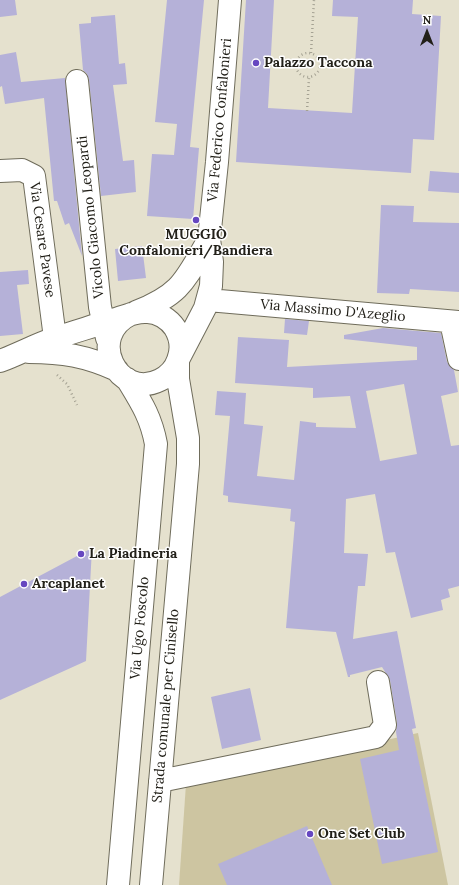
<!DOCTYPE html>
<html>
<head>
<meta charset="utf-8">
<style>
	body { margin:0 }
	#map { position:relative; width:459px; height:885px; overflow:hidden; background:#e5e1ce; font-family:Lora,serif }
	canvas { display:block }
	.north { position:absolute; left:407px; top:12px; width:40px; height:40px; -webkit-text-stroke:3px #fff; paint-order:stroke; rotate:0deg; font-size:11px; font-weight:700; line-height:16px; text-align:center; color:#222019 }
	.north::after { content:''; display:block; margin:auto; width:14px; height:18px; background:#222019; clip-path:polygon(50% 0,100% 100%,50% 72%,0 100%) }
</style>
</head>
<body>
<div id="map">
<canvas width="459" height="885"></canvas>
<div class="north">N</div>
</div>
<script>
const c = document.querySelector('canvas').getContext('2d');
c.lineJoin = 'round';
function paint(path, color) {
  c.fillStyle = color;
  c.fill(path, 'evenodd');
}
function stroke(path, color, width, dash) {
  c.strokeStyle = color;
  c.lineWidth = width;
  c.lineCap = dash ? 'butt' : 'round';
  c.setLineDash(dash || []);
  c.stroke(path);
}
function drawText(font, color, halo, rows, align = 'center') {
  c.font = font + ' Lora,serif';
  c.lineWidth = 3;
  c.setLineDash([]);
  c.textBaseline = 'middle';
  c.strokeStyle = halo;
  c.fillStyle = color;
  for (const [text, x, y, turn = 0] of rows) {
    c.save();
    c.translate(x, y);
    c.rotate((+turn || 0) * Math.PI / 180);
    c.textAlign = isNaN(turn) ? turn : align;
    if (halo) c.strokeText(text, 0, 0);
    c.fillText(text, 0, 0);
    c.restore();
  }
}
paint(new Path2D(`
	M418,733L448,885H179L186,784Z`), '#cdc5a1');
paint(new Path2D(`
	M0,0H15L17,15L0,17Z
	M167,0H204L190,147L199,148L193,219L147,216L152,154L174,155L177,124L155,122Z
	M246,0H274L268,108L352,113L358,17L332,16L333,0H413L412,14L441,16L434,140L413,139L411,173L236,162Z
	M115,15L119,64L125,63L127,84L113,85L123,161L134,160L136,192L101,196L89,80L87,74L83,70L79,24L91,23V17Z
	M16,52L21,82L65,78L82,256L69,223L65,225L57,201H54L44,98L5,104L2,86L0,87V55Z
	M430,171L459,173V193L428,191Z
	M381,205L414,206L413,222L459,223V292L410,289L409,294L377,293Z
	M142,246L146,278L118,281L115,249Z
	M28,270L29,284L17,285L23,334L0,336V272Z
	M285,319L309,321L307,335L284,333Z
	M383,328L441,333L447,362L454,370L458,392L441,396L451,446L459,445V586L448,589L450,597L441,600L443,610L411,618L395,552L386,553L375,494L346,499L344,553L368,554L365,586H358L353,639L397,631L416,728L412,729L438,852L382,864L360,759L399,750L396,732L397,723L390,680L382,667L350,675V677H348L336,632L286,628L295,522L290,521L291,509L228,502V496L223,495L230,416L215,415L217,391L246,393L244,424L263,426L257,476L294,480L300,421L316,423V427L356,428L350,396L313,398V388L235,383L238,337L289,340L287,367L417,360V347L344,339V335ZM404,384L417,454L380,461L366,391Z
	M92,548L86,661L0,700V597Z
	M250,688L261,740L222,749L211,697Z
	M307,826L332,885H227L218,864Z`), '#b5b1d8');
const minor = new Path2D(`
	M77,81L100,307L107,338
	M0,171L22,170L34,176L55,338
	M208,300L459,322
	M136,312C182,294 185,280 209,239
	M451,322L459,359
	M29,352C63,352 86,356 117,370
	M179,358L205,308L211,286L212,262L209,239L217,162L230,0
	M0,361C19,354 37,344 56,338C73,332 91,327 109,321C121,318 134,311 147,312C158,312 169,319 175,328C181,338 182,350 178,360C175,369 168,376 160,380C118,401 85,336 131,314
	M160,781L376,737L385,725L378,682
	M118,885L156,444C151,417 141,402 127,379
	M151,885L188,464V438L178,379V361`);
stroke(minor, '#6f6c5b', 24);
stroke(new Path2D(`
	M296 65a12 12 0 1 1 24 0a12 12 0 1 1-24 0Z
	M311,53L314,0
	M307,111L309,78
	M57,375L67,384L77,405`), '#a5a293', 2.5, [1, 3]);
stroke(minor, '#fff', 22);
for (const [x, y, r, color] of [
	[256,63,4,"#6647c0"],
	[196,220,4,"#6647c0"],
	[81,554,4,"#6647c0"],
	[24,584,4,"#6647c0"],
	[310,834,4,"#6647c0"]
]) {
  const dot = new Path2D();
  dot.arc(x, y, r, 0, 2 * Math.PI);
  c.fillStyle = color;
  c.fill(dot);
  stroke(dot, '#fff', 1.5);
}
drawText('bold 14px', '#222019', '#fff', [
	["Palazzo Taccona",264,63],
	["MUGGIÒ",196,235,"center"],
	["Confalonieri/Bandiera",196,251,"center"],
	["La Piadineria",89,554],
	["Arcaplanet",32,584],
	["One Set Club",318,834]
], 'left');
drawText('14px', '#222019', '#fff', [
	["Via Federico Confalonieri",220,120,-85],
	["Vicolo Giacomo Leopardi",91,217,-96],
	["Via Cesare Pavese",42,240,82],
	["Via Massimo D'Azeglio",333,311,5],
	["Via Ugo Foscolo",140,628,-85],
	["Strada comunale per Cinisello",166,706,-85]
]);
</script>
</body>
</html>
